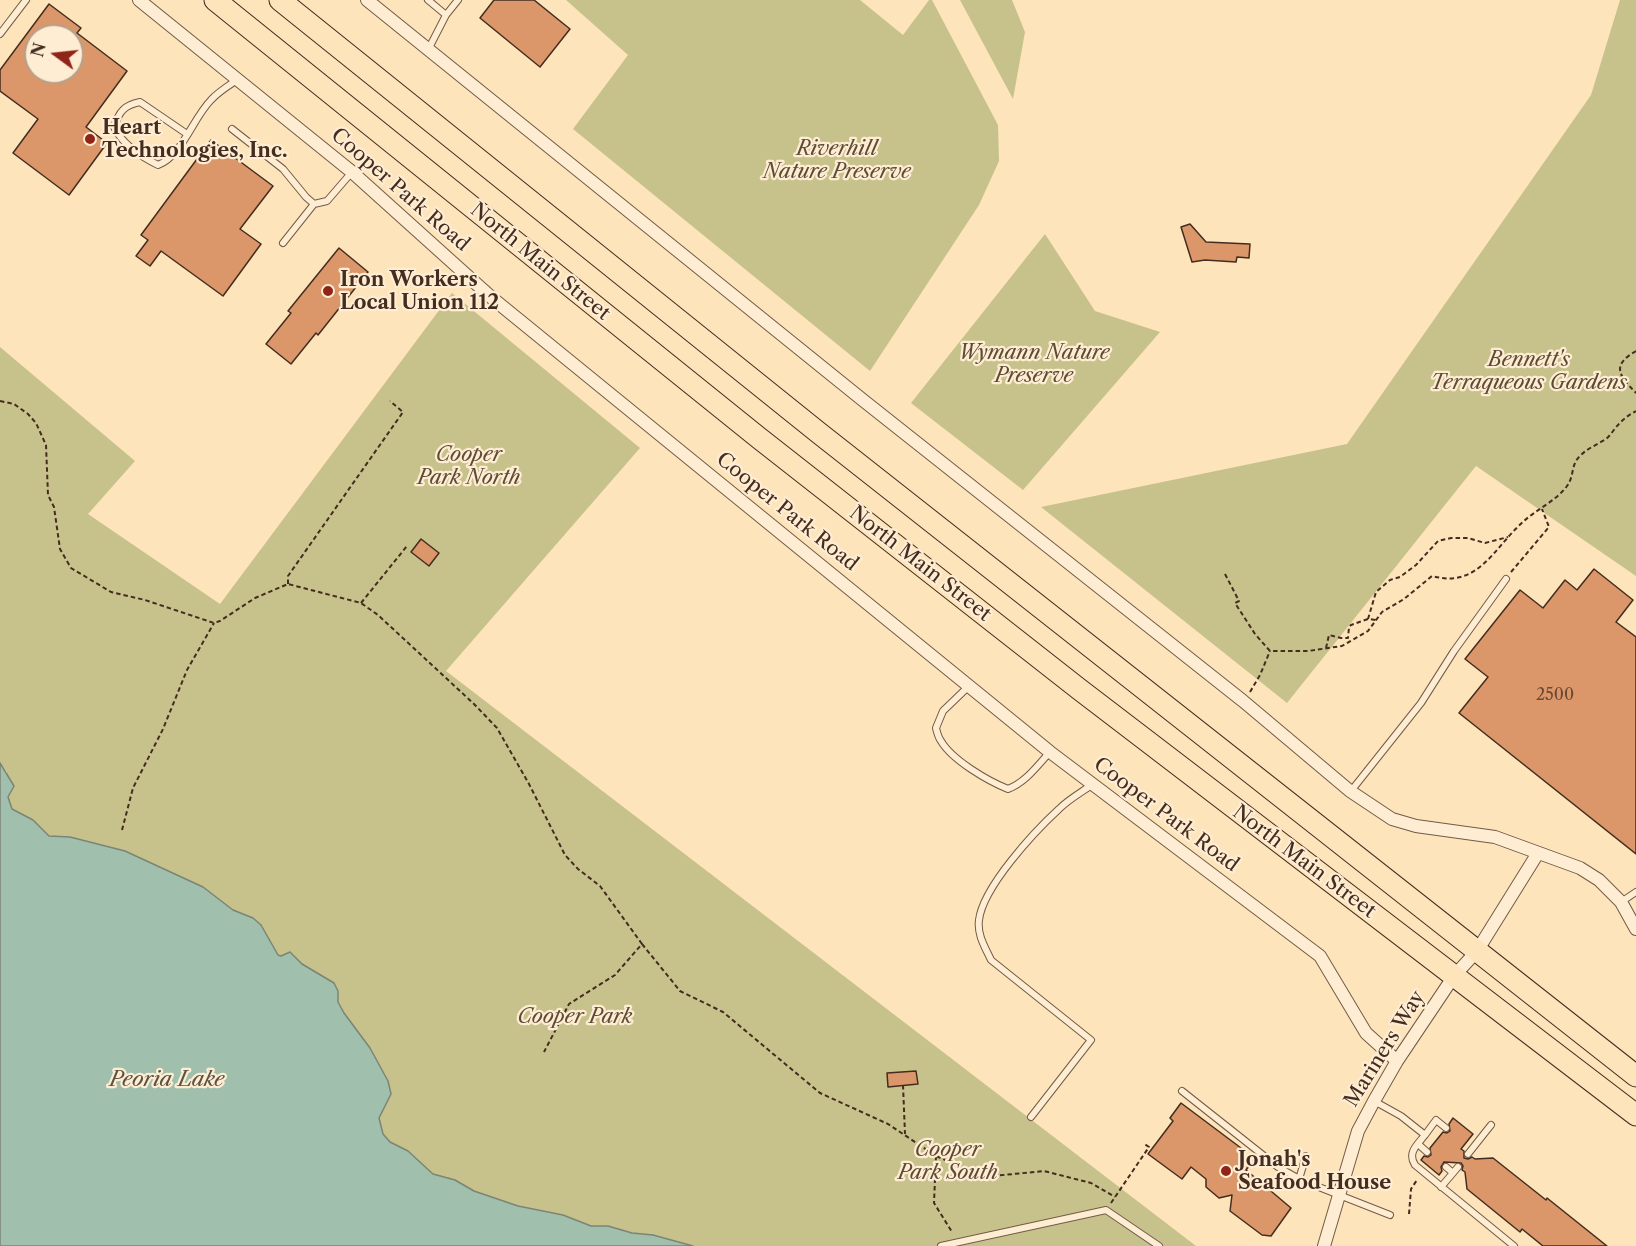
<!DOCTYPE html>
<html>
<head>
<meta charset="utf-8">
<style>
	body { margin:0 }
	#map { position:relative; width:1636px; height:1246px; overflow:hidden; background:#fde4bb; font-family:"Libre Caslon Text",serif }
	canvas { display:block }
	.north { position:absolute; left:24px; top:24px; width:60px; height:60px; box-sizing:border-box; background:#feedd3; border:2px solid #b4a08b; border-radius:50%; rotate:285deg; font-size:16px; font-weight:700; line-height:24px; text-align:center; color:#442d20 }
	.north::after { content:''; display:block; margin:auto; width:21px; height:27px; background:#8f2418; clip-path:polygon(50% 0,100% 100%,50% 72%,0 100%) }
</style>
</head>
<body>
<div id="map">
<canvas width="1636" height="1246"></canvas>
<div class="north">N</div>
</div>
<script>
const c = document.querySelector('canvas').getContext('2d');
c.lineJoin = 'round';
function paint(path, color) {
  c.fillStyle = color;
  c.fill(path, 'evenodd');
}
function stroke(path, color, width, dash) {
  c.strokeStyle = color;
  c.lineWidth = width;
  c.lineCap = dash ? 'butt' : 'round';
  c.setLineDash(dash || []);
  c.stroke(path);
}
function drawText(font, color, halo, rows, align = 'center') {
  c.font = font + ' "Libre Caslon Text",serif';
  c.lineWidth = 4.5;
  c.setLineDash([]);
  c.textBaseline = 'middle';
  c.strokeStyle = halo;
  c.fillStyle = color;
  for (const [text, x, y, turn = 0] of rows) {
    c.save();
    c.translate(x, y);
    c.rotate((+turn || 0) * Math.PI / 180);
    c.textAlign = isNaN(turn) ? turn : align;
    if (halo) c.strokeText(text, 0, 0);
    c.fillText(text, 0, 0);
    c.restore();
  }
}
paint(new Path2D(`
	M566,0H860L903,35L929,0H932L998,125L999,161L979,205L870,371L573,129L628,55Z
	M960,0H1012L1025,32L1013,99Z
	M1620,0H1636V576L1476,466L1287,703L1041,507L1347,444L1591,95Z
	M1045,234L1095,311L1160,332L1023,490L911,403Z
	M452,293L640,448L446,671L1196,1246H693L653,1235L632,1233L608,1226H591L563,1215L518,1206L474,1191L455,1180L433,1174L408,1151L390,1142L383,1134L379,1118L391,1094L370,1048L344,1013L338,1002V991L334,983L302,964L290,952L281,956L278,955L261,925L253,918L233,910L203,887L70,837L49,836L33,820L12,809L8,797L7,772L0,763V347L135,461L88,514L220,604Z`), '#c7c28b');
const water = new Path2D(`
	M0,763L14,786L8,797L12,809L33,820L49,836L70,837L125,851L203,887L233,910L253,918L261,925L278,955L281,956L290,952L302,964L334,983L338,991V1002L344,1013L370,1048L388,1081L391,1094L379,1118L383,1134L390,1142L408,1151L433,1174L455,1180L474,1191L518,1206L563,1215L591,1226H608L632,1233L653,1235L693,1246H0Z`);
paint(water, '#a0bfad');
stroke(water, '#7b8575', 1.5);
const building = new Path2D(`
	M494,0H534L570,29L540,67L480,18Z
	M49,4L81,28L77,33L127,71L86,127L107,143L69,195L13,153L38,119L0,91V70ZM36,36H72V72H36Z
	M211,140L273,186L240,229L261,244L223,296L161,251L150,266L136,256L148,240L141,235Z
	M1190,224L1206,242L1250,244L1249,258L1237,257L1236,262L1205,260L1192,262L1181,227Z
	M339,248L368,272L318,335L316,333L291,364L266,344L291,313L288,311Z
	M421,539L439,553L429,566L411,552Z
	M1594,569L1633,600L1616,622L1636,637V854L1459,713L1488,677L1465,659L1520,590L1543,608L1565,580L1577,590Z
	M916,1071L918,1084L888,1087L887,1073Z
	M1181,1103L1241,1148L1239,1151L1253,1161L1246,1170L1291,1208L1271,1236L1262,1235L1230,1211L1232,1195L1219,1198L1206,1187V1179L1191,1167L1182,1179L1148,1154L1173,1121L1170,1118Z
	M1453,1118L1473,1134L1461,1149L1464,1151V1158L1468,1159L1472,1157L1475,1159L1493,1158L1546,1200L1547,1198L1607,1246H1543L1522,1229L1520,1232L1467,1189L1465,1172L1462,1170L1463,1166L1461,1163L1444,1162L1441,1167L1442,1171L1439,1175L1421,1160L1424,1156L1428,1157L1431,1155L1430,1148L1443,1132L1447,1133L1450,1131L1449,1124Z`);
paint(building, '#db976a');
stroke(building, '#442d20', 1.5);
const service = new Path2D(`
	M428,0L446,15
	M0,34L26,0
	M428,50L446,15L458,0
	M232,129L283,169L306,197L314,204L327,201L352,172
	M187,134L140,102C124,105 119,112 114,127C123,145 140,156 158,165C182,156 193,118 211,100C218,92 228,86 237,80
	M283,243L314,204
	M969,686L943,711L936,728C937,732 938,737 941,741C952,760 988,781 1008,789C1026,782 1037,766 1050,752
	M1351,791L1421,703L1454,651L1506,579
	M1621,902L1636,892
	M1182,1091L1278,1167L1301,1180L1390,1215
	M1374,1101L1401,1116L1425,1135C1417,1145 1407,1153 1415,1165L1514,1246
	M1031,1117L1091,1040L991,960C985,947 977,935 979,920C983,887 1034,832 1059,809C1069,799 1082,792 1093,784
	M1425,1135L1436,1120L1446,1128
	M1418,1144L1427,1152
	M1468,1154L1491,1125
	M1446,1167L1453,1173
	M1299,1179L1306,1156
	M1441,1187L1458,1167
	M941,1246L1106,1210L1159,1246`);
const minor = new Path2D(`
	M139,0L352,172L492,298L1050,752L1320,956L1366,1033L1397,1061
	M367,0L864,401L1243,701L1350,791L1392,819L1416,826L1495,837L1580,868L1599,880L1621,902L1636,929
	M1324,1246L1358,1131L1374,1101L1397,1061L1454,976L1477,951L1538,853`);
const trunk = new Path2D(`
	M215,0L759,438L1079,689L1636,1115
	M280,0L819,433L1636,1076`);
stroke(service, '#725b47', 8);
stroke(minor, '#725b47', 14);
stroke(trunk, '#442d20', 23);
stroke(new Path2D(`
	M1636,351C1610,366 1620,376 1636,393
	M0,401L14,404L28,414L36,423L46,445L48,495L54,507L60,549L71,568L111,592L145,600L214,623L220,621L255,598L288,584L361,603L378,615L474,704L497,728L529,784L565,855L578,869L600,886L642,944L615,975L569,1004L544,1052
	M1511,572L1549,527L1542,509
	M1225,574L1239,601L1235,603L1255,634L1270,651H1308L1342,646L1368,631L1382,612L1404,599L1432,576C1479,589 1494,547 1524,521C1537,509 1556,501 1567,486C1574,477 1571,465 1579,457C1587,448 1597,445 1606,439C1611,435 1614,429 1618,425C1623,419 1629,415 1636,411
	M288,584V576L403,412L390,401
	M361,603L407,546
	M1368,619L1376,592L1390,580L1400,577L1416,565L1438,541L1451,538H1468L1485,543L1508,537
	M1326,648L1329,635L1341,638H1348L1349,627L1351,625L1368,619L1376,620
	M1250,692L1260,675L1270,651
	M122,830L133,788L163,729L187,670L214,623
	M642,944L680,991L723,1012L820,1093L888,1124L936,1156L977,1174L993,1176L1044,1171L1091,1183L1115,1197
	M903,1085L905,1134
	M936,1156L934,1203L952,1232
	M1111,1203L1149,1147L1143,1143
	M1409,1214L1411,1189L1417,1180`), '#442d20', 2, [4.5, 3]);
stroke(service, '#feedd3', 6);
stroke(minor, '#feedd3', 12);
stroke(trunk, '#fde4bb', 21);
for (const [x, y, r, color] of [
	[90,139,6,"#8f2418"],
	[328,291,6,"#8f2418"],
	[1226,1171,6,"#8f2418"]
]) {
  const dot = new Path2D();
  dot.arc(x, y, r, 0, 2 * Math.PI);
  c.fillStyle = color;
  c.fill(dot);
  stroke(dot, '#feedd3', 2);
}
drawText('16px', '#6a4832', null, [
	["2500",1555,695]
]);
drawText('bold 20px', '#442d20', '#feedd3', [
	["Heart",102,128],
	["Technologies, Inc.",102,151],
	["Iron Workers",340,280],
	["Local Union 112",340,303],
	["Jonah's",1238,1160],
	["Seafood House",1238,1183]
], 'left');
drawText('italic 20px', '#5e4b35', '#feedd3', [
	["Riverhill",837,149],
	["Nature Preserve",837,172],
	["Wymann Nature",1034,353],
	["Preserve",1034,376],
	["Bennett's",1529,360],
	["Terraqueous Gardens",1529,383],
	["Cooper",469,455],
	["Park North",469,478],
	["Cooper Park",575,1017],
	["Cooper",948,1150],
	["Park South",948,1173]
]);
drawText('20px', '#442d20', '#feedd3', [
	["Cooper Park Road",400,190,41],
	["North Main Street",540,262,39],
	["Cooper Park Road",787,512,39],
	["North Main Street",920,564,38],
	["Cooper Park Road",1166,815,37],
	["North Main Street",1304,862,37],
	["Mariners Way",1385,1049,-58]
]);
drawText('italic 21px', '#5b5243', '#feedd3', [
	["Peoria Lake",167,1080]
]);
</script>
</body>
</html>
